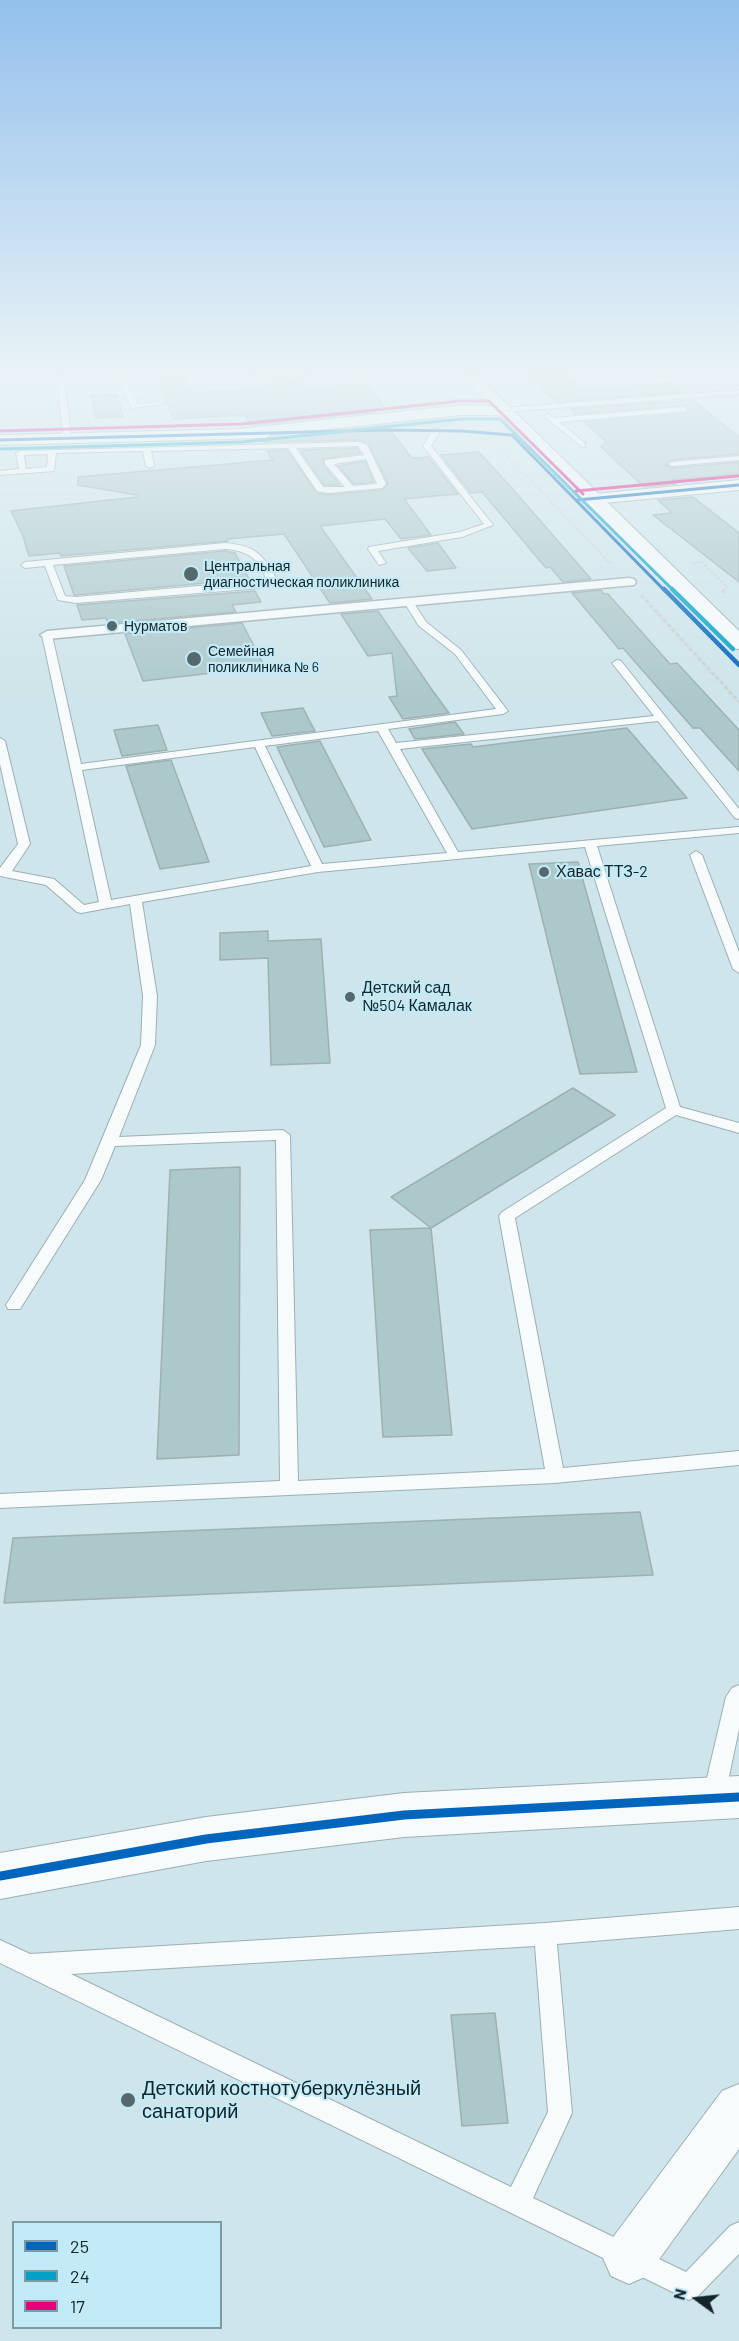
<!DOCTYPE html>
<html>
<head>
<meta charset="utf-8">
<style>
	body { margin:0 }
	#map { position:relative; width:739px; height:2341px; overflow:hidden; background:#cee5eb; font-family:Barlow,sans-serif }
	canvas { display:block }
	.legend { position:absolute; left:12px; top:2221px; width:210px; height:108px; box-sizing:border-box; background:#c2ebf7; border:2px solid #7c9ba4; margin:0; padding:8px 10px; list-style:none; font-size:18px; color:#142428 }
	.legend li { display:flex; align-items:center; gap:12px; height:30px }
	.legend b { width:30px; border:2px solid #7c9ba4 }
	.north { position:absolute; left:667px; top:2269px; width:60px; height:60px; -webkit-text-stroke:4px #c2ebf7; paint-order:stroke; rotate:285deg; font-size:16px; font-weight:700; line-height:24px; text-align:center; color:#142428 }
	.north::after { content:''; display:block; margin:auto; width:21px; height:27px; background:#142428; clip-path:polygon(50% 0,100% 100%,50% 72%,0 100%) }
</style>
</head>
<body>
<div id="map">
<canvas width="739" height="2341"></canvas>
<ul class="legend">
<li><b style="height:8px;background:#0065bd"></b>25</li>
<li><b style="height:8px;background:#01a2c6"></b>24</li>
<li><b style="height:8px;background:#e5007d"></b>17</li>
</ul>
<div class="north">N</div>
</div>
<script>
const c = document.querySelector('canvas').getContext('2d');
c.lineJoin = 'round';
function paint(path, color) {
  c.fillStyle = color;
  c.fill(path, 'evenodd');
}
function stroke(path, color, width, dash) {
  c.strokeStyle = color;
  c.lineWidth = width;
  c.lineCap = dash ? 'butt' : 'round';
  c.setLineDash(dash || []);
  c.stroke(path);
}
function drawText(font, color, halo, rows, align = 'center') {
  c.font = font + ' Barlow,sans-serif';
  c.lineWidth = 4.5;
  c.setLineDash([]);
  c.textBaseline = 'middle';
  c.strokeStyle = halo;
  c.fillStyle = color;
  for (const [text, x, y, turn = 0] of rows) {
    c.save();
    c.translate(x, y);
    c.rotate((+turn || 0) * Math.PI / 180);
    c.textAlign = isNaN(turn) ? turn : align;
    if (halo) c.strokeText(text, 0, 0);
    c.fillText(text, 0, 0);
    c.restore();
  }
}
paint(new Path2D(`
	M440,415L454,420V426L429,428L377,425L381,422Z`), '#aadae7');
const building = new Path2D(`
	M527,375H568L584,390L671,383L683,392L556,402Z
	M183,377L192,393L271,388L269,386L298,383L303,389L366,384L385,408L372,409L375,412L251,425L245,415L173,419L159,379Z
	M117,394L123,417L96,418L91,396Z
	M693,400L739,437V454L672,460L666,465L672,468L739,462V474L672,480L676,484L644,487L601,447L606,442L585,422L687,413L689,411L686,406L576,414L571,409Z
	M386,425L412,458L428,457L458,494L404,499L431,535L401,539L385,519L320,526L372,599L330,603L284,534L227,539L228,541L61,556L60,553L29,556L23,536L11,511L137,497V495L78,485V477L273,460L267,451L287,450L317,493L328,495L382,490L388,483L368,443L358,440L262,442L261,440Z
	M357,448L360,453L323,459V465L340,485H324L300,450Z
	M479,452L511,487L591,579L563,582L550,567L546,568L482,492L471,493L441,455Z
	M365,461L374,482L354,484L338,466Z
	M693,497L739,533V582L653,515L672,513L658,500Z
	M438,543L456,568L427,571L408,548Z
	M225,551L235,553L249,579L76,595H74L64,566Z
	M601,590L604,594H608L670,664L677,663L739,730V771L700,728H693L623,648L619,649L572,593Z
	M255,591L261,602L232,605L236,612L108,623L106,618L82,620L77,605Z
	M378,611L430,687L449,713L403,719L389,697L397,696L392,653L368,656L341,614Z
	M242,623L265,667L143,681L125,634Z
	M303,708L315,731L272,736L261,713Z
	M455,722L464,734L415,739L409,729Z
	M158,725L167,750L122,756L114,730Z
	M627,728L687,798L472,829L422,749L471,744L473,747Z
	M320,741L371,840L324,847L277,747Z
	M171,760L209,862L160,869L126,766Z
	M578,862L584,884L637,1072L580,1074L529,864Z
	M268,931V941L321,939L330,1063L271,1065L268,958L220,960V933Z
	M573,1088L615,1115L431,1228L391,1197Z
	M240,1167L239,1455L157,1459L170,1170Z
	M431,1228L452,1435L383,1437L370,1230Z
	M640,1512L653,1575L4,1603L13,1538Z
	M495,2013L508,2123L462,2126L451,2015Z`);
paint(building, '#acc8cb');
stroke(building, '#9db0b2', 1.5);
const service = new Path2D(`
	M57,375H64L71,438L67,440L63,438Z
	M116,375H123L138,404L161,402L165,404L132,408Z
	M247,375H254L259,381L303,377L302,375H308L312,379L257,385Z
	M739,390V394L504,412L500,410L504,408Z
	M684,407L687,411L559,422L585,443V447H582L544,416L548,414L554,418Z
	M434,428L441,430L431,446L493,525L462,537L378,551L386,563L379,565L368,549L369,547L460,532L484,524L423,446Z
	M358,442L367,445L386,484L382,488L328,493L317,491L288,448L151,451L154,466L150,468L146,466L143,451L56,453L54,471L0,475V471L19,469L16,453L20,451ZM358,446L364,455L325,460V464L345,487H323L296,448ZM48,454L47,467L26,469L24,455ZM366,459L377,484L353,486L334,464Z
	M739,456V460L672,466L668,464L672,462Z
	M225,543C255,546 261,552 276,578L273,584L261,588L76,603L58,600L45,566L25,568L21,565L25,562ZM225,549C245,550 262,559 266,580L76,597L65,596L53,565Z
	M409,599L412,600L426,622L461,650L508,711L503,714L388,729L396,743L654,716L612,663L617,660L621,661L739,809V819L735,818L658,721L400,749L458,852L739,827V833L597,846L680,1107L739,1123V1133L676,1115L515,1218L563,1468L739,1451V1465L555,1483L0,1508V1494L280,1481L276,1140L115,1146L101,1180L20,1309H8L6,1305L85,1180L141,1045L143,996L130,904L81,913L77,912L46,885L0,876V868L18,844L0,764V738L5,741L30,844L12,871L54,879L84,905L99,902L42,635L47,632L52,635L81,764L496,709L455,654L419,626L404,602ZM378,731L447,853L322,864L265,746ZM255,747L311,866L111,900L82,770ZM585,847L666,1108L502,1212L499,1216L545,1469L298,1481L290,1135L283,1130L119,1137L155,1045L157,996L142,902L318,872Z
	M696,851L702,855L739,952V973L733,969L690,855Z
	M739,1685V1729L725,1795L722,1802L714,1805L706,1802L703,1795L726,1697L732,1688Z
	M739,1907V1929L557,1944L572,2113L533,2198L686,2272L730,2226L739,2222V2254L698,2296L689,2300L0,1963V1940L30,1954L545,1923ZM535,1946L548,2112L511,2187L71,1974Z`);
const pedestrian = new Path2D(`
	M629,578L634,579L636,582L634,585L47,639L40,635L47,631Z`);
const minor = new Path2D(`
	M739,2084V2149L647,2276L629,2284L611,2276L603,2258L611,2240L722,2091Z`);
const tertiary = new Path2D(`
	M460,375H476L510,407L512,410L510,413H498Z
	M739,480V490L594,504L588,503L585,499L588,495L594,494Z
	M739,1776V1818L404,1837L206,1861L0,1899V1853L206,1817L404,1793Z`);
const secondary = new Path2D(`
	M461,405L510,407L739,631V649L731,648L500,415H461L272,435L265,438L0,445V435L239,429Z`);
stroke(service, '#9cafb3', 2);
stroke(pedestrian, '#9cafb3', 3);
stroke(minor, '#9cafb3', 2);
stroke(tertiary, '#9cafb3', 2);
stroke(secondary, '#9cafb3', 2);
stroke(new Path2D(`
	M427,375L444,391
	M485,433L611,564
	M693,564L701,561L727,587L724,591`), '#ccd2d4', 2, [3, 1.5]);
stroke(new Path2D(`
	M722,593L725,589
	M641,595L739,702`), '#ccd2d4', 3, [4.5, 2]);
paint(service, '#f8fbfc');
paint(pedestrian, '#f8fbfc');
paint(minor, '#f8fbfc');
paint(tertiary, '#f8fbfc');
paint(secondary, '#f8fbfc');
stroke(new Path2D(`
	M0,440L387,430L461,431L512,435L665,591
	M577,500L739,485`), '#0065bd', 3);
stroke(new Path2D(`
	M664,589L739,665`), '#0065bd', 4.5);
stroke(new Path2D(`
	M0,1876L206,1839L404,1815L739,1797`), '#0065bd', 9);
stroke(new Path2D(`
	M0,449L242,442L461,419H500L674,591`), '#01a2c6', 3);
stroke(new Path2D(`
	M672,589L733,649`), '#01a2c6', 4.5);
stroke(new Path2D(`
	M0,431L241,424L460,401H489L583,494
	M576,491L738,476`), '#e5007d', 3);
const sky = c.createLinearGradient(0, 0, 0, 702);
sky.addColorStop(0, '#93c0ec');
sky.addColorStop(0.53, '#e9f3f6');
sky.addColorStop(1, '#e9f3f600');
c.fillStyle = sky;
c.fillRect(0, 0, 739, 702);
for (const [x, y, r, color] of [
	[191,574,8,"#55686c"],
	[112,626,6,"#55686c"],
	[194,659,8,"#55686c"],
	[544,872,6,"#55686c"],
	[350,997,6,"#55686c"],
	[128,2100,8,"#55686c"]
]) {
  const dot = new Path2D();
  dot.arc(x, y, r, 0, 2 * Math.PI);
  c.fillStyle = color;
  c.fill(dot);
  stroke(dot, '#c2ebf7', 2);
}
drawText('14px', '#142428', '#c2ebf7', [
	["Центральная",204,566],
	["диагностическая поликлиника",204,582],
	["Нурматов",124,626],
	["Семейная",208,651],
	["поликлиника № 6",208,667]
], 'left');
drawText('16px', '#142428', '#c2ebf7', [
	["Хавас ТТЗ-2",556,872],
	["Детский сад",362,988],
	["№504 Камалак",362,1006]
], 'left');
drawText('20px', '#142428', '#c2ebf7', [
	["Детский костнотуберкулёзный",142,2088],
	["санаторий",142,2111]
], 'left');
</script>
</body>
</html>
